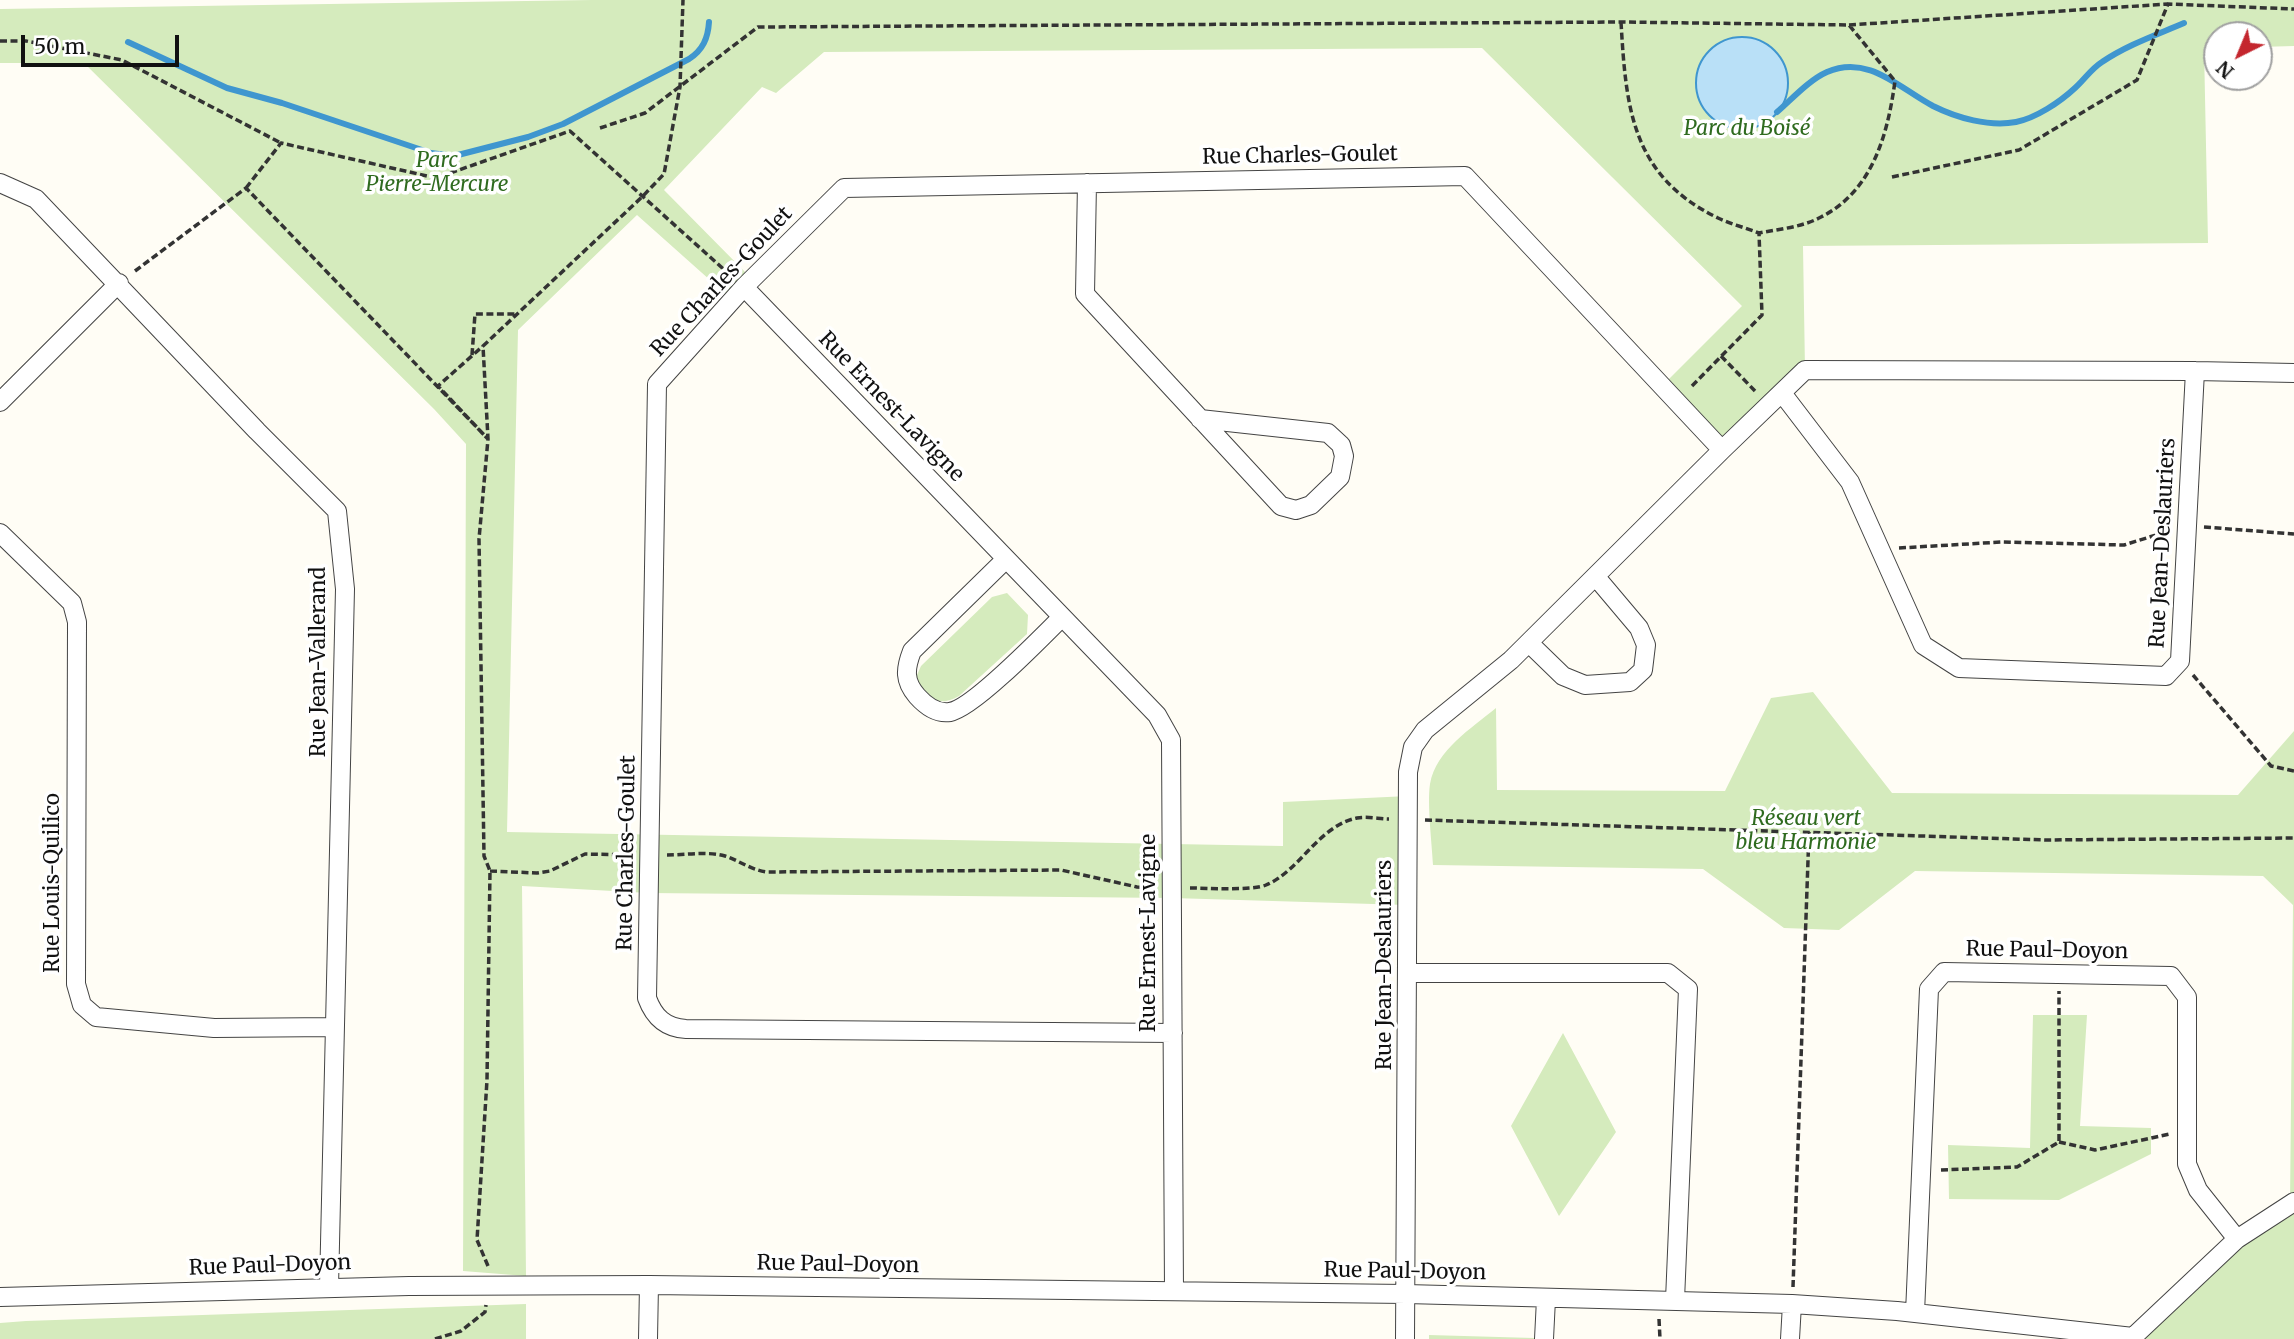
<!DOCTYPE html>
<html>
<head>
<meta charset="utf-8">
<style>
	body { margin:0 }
	#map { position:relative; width:2294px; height:1339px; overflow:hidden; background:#fffdf5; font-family:Merriweather,serif }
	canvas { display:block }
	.north { position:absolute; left:2203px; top:21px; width:70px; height:70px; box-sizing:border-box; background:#fff; border:2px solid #a0a0a0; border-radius:50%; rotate:223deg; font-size:19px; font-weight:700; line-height:28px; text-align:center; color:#111 }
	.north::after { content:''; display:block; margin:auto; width:24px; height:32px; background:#c4262e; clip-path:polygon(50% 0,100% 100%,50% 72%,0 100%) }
	.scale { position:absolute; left:21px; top:35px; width:158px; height:32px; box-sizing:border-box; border:4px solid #111; border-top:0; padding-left:9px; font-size:21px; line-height:24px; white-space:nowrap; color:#111; -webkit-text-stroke:5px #fff; paint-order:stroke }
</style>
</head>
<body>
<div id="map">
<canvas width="2294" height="1339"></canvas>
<div class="north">N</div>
<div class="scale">50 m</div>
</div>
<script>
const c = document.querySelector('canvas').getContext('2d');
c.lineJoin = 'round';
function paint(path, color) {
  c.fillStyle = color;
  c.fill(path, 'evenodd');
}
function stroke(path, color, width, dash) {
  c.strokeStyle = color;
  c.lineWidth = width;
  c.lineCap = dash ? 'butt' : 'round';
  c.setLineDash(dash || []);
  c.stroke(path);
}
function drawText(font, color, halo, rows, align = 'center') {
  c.font = font + ' Merriweather,serif';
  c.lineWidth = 7;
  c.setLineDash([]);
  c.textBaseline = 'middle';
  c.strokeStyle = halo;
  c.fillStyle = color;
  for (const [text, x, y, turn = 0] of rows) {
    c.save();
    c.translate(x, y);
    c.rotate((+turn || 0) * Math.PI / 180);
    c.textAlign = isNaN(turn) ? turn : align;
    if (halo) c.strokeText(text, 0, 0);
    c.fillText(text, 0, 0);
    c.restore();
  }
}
paint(new Path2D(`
	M592,0H2294V46L2259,47V35H2217V47L2204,48L2208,243L1803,246L1805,370L1722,450L1662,386L1742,306L1482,48L824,52L776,93L762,87L664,190L749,276L729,297L637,215L518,330L507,832L1283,846V802L1408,796L1407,905L1172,898L649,893L522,886L526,1276L463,1271L466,444L434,409L84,63H0V9Z
	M1007,593L1028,615L1027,634L959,696C937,708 933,698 917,683V675L921,666L992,597Z
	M1813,692L1892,793L2238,795L2294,731V1339H2135L2290,1203L2293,905L2263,876L1915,871L1839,930L1784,928L1703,869L1433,865C1432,844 1427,804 1430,784C1436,750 1472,728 1496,708L1497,790L1725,791L1771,698Z
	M2033,1015H2087L2080,1126L2151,1128V1154L2059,1200L1949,1199L1948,1145L2030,1148Z
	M1563,1033L1616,1132L1559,1216L1511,1126Z
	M526,1304V1339H0V1323L26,1321Z
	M1429,1335L1534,1338V1339H1429Z`), '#d5ebbd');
const water = new Path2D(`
	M1696 83a46 46 0 1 1 92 0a46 46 0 1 1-92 0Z`);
paint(water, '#b9e0f7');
stroke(water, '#3f96cf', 2);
stroke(new Path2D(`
	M128,42L227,88L282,103L431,153L454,156L528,137L563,124L689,59C703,50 708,38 709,22
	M1777,112C1792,99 1809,80 1827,72C1868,54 1899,88 1933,106C1957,118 1989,127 2016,122C2036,118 2060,102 2075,88C2085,79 2091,69 2102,62C2127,45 2156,35 2184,23`), '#3f96cf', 6);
const street = new Path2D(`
	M0,183L36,199L257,431L337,511L345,589L329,1287
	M1087,183L1085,294L1281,506L1296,510L1311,505L1340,477L1344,456L1341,445L1328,433L1200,419
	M744,287L1157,715L1171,740L1174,1291
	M1782,393L1850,482L1923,645L1959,668L2166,676L2180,661L2195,371
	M0,402L119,283
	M0,533L72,603L77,622L76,984L82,1005L96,1017L214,1028L335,1027
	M1006,559L912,651C905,669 904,681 917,696C925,705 937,714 950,712C973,708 1042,637 1062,617
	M1529,643L1563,676L1585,685L1630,682L1643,670L1646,645L1639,628L1596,577
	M1407,973H1668L1688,989L1675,1300
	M1173,1033L686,1029C665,1028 654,1017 647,998L657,384L744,287L844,188L1465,176L1722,450
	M0,1297L409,1286L649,1285L1406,1294L1792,1304L1897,1311L2133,1337L2135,1339
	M1915,1313L1929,989L1944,972L2171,976L2187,997V1164L2198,1190L2237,1239
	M2133,1337L2237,1239L2294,1202
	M648,1339L649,1285
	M1405,1339L1408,772L1413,747L1425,730L1511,660L1722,450L1805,370L2195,371L2294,373
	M1544,1339L1546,1299
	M1790,1339L1792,1304`);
stroke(street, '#444', 20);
stroke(new Path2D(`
	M1621,22C1626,107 1631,176 1718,218C1731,224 1746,228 1759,233
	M1849,25L2168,4
	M0,41H26L122,60L281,143
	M600,128L645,113L758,27L1621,22L1849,25L1895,81C1888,133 1873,191 1821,217C1803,227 1780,229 1759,233L1762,315L1690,388
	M1892,177L2019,150L2137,80L2168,4L2294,9
	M246,188L281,143L436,178L570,131L729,274
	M135,271L246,188L488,439L438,386L483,346
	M472,355L475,314H518
	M1721,356L1755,391
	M2204,527L2294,534
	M1899,548L2002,542L2124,545L2169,531
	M2193,675L2271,766L2294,771
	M1425,820L2046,840L2294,838
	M667,855C685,855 707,851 725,856C740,861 751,870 767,872L1061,870L1137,887L1154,888
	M490,871L537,873L550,871L585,854L631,855
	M1190,888C1207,888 1252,891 1266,885C1300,871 1318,826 1357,818C1367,816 1379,819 1389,819
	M2059,1142L2095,1150L2170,1134
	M1941,1170L2017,1167L2059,1142V991
	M488,1266L477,1240L487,1080L490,871L484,856L479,539L488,439L483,346L642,197L664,174L680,87L683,0
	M1793,1287L1809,832
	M1659,1319L1660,1339
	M435,1339L461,1331L485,1312L486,1305`), '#333', 3.5, [7, 3.5]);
stroke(street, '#fff', 18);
drawText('italic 21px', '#2f6b1f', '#fff', [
	["Parc du Boisé",1747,129],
	["Parc",437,161],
	["Pierre-Mercure",437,185],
	["Réseau vert",1806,819],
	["bleu Harmonie",1806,843]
]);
drawText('21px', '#111', '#fff', [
	["Rue Charles-Goulet",1300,156,-1],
	["Rue Charles-Goulet",722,282,-47],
	["Rue Ernest-Lavigne",891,407,46],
	["Rue Jean-Deslauriers",2163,543,-87],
	["Rue Jean-Vallerand",319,662,-90],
	["Rue Charles-Goulet",627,853,-89],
	["Rue Louis-Quilico",53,883,-90],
	["Rue Ernest-Lavigne",1149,933,-90],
	["Rue Paul-Doyon",2047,951,1],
	["Rue Jean-Deslauriers",1385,965,-90],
	["Rue Paul-Doyon",838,1265,1],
	["Rue Paul-Doyon",270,1266,-2],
	["Rue Paul-Doyon",1405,1272,1]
]);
</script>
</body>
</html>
